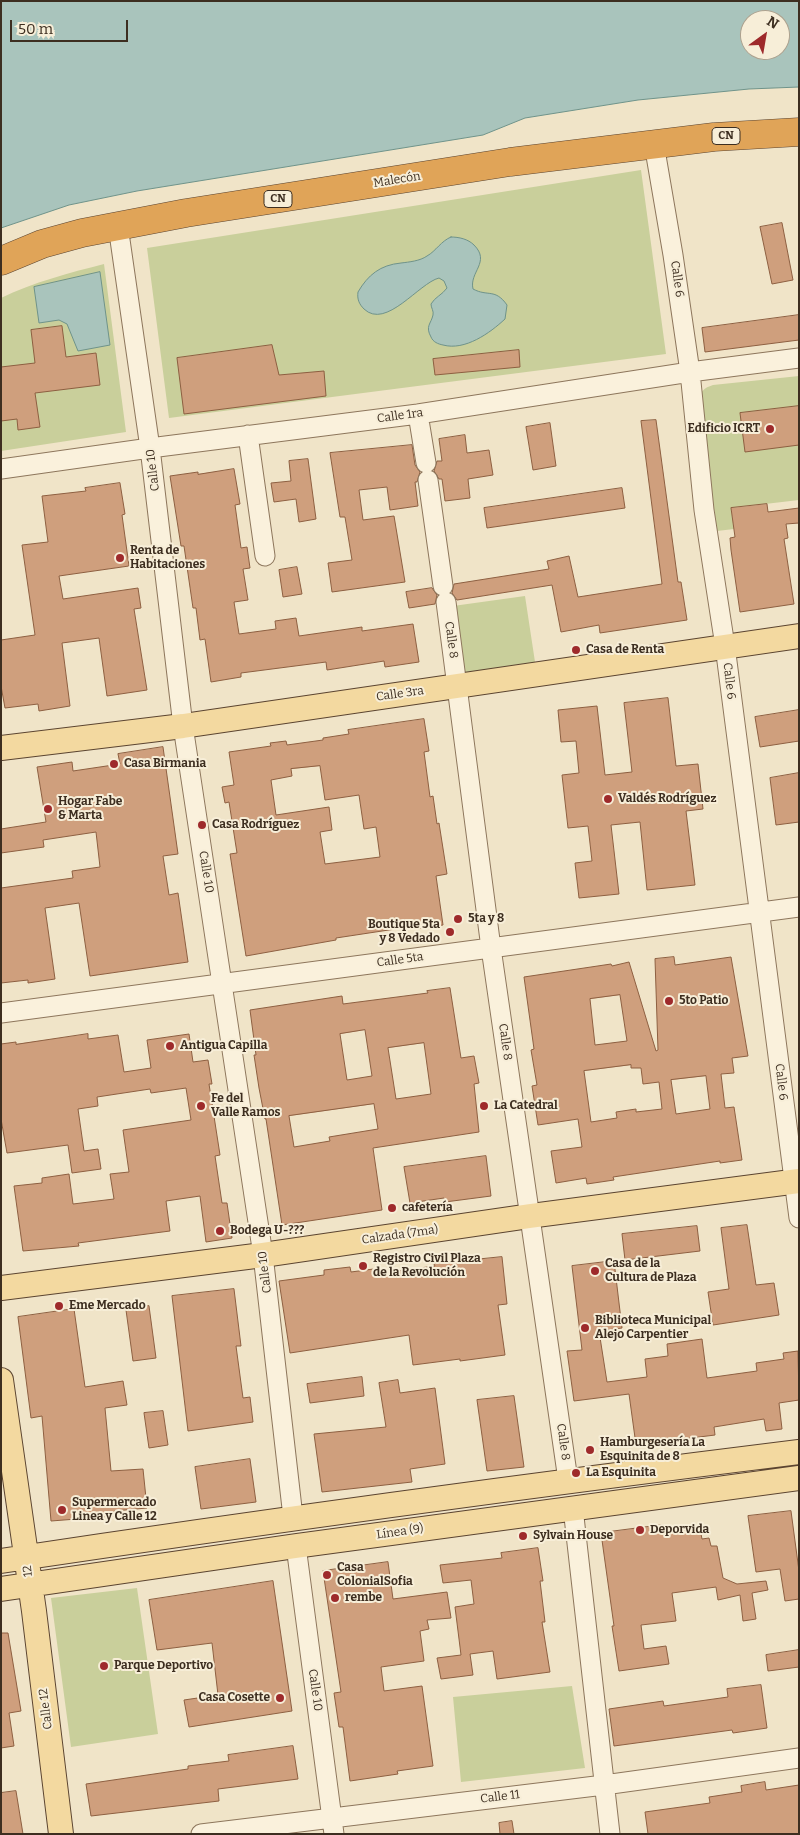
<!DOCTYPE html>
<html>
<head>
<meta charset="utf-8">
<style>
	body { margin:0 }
	#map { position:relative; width:800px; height:1835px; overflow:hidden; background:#f0e4c8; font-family:Bitter,serif }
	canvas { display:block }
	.frame { position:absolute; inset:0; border:2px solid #3d2e20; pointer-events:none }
	.north { position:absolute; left:740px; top:10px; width:50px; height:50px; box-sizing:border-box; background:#f7eed8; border:1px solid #ada18e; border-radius:50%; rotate:32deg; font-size:14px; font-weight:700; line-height:20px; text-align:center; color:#3d2e20 }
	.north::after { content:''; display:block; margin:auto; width:18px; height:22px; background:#9e2a2b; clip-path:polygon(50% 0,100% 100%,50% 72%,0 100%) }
	.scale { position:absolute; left:10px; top:20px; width:118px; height:22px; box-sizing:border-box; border:2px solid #3d2e20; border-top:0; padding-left:6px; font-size:15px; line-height:18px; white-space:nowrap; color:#3d2e20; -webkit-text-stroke:4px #f7eed8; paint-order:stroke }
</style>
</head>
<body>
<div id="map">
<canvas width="800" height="1835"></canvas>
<div class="frame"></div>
<div class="north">N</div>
<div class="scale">50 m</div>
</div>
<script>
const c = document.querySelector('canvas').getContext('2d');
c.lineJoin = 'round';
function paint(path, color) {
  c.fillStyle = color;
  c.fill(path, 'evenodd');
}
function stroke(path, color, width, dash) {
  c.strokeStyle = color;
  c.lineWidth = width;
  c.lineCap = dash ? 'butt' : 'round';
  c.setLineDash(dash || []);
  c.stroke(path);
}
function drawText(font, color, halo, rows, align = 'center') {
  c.font = font + ' Bitter,serif';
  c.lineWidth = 4;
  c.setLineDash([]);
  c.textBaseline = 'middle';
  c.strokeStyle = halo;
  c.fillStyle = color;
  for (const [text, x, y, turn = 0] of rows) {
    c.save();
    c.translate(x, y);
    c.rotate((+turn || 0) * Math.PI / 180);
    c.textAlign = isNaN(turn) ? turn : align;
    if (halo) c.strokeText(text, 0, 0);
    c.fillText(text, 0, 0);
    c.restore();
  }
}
paint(new Path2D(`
	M641,170L666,354L169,418L147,248Z
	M104,264L126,432L1,451V298C34,282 69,273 104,264Z
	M799,376V500L731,508L734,529L717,531L699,401C700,391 704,388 713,385Z
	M525,596L535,662L463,673L453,606Z
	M137,1588L158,1734L71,1747L51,1598Z
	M572,1686L585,1768L461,1782L453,1697Z`), '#c9cf9b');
const water = new Path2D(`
	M1,1H799V87L749,89L638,100L525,118L483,135L137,191L69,205L1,228ZM750,20H780V50H750Z
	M451,237C459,237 468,239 474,245C491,262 469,272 473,289C488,297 495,288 507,305L505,319C490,333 465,351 443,345C438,344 433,342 431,337C425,326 431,324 433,315C434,311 431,308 431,304C435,297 442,295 447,288L444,281L439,278C419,283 386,330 364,309C359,304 357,299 358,292C368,275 380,265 401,263C409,262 420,261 427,256C436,251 441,241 451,237Z
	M100,272L110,345L78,351L67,324L59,320L39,323L34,287Z`);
paint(water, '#a9c4bc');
stroke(water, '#6f938a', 1);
const building = new Path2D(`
	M782,223L793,280L772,284L760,227Z
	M799,315V340L705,352L702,328Z
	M62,326L66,357L96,353L100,385L35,393L40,427L18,430L17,419L1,421V367L35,363L31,330Z
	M272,345L279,375L324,371L326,396L184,414L177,358Z
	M519,350L520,367L435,375L433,359Z
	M799,406V445L745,452L740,413Z
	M656,420L678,582H681L687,620L600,633L599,625L561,632L552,585L457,600L452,593L454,584L549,569L547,561L569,556L578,597L662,584L641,421Z
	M550,423L556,466L533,470L526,427Z
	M465,435L467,453L489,450L493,475L468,479L470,498L445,501L442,479H439L434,471L437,461H442L439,439Z
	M412,445L415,465L420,472L417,482H415L418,506L390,510L387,487L359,490L363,520L394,516L405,582L332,592L328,563L352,560L345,517H340L330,453Z
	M308,459L316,519L299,522L296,499L274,502L271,483L291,481L289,461Z
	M234,469L240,504L235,505L241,548L247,547L250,568L243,569L248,600L234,602L239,634L276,629L275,621L296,618L299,636L362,627V631L413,624L419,662L385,667L384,661L327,670L326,662L241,673V677L211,682L205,639L200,640L196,608H193L184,546H181L170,476L198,472V474Z
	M120,483L125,514L122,515L129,566L59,576L63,599L138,588L141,608L134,609L147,690L107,696L99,638L62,643L70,706L39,711L38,704L5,708L1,686V640L35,635L22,545L48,542L42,496L86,491L85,488Z
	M622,488L625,508L487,528L484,508Z
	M767,504L768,512L799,508V523L786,524L788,538L784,539L794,604L740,612L731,550L730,538L735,537L731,508Z
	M297,567L302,594L283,597L279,570Z
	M432,588L437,595L435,604L409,608L406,592Z
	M668,698L676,766L698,764L703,809L686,811L695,885L647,890L640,822L611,825L619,894L579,898L575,863L592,861L588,826L568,828L562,775L579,773L576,741L561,742L558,710L597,706L605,775L632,772L624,703Z
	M799,710V741L760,747L755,717Z
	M424,719L429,751L424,752L430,797L433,796L437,824L439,823L447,874L436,876L443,925L416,929L415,926L336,938V940L246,956L230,854L237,853L229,802L225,803L222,787L234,785L229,752L271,746L270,743L286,741L287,745L323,740V738L349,734L348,730ZM320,766L325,800L359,795L364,829L376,827L380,857L325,864L320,832L332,830L329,807L276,815L271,780L292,776L291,769Z
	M163,747L178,854L163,856L169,895L178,893L188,962L90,976L79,903L45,908L55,979L28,983V980L1,983V888L73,878L72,871L100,867L96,832L43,840L44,847L1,853V829L46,822L37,767L72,762L73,771L120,764L118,754Z
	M799,773V822L776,825L770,778Z
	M674,957L675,965L731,957L748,1056L732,1058L734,1073L721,1074L725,1108L734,1107L742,1160L720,1163V1161L613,1177L614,1180L587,1184L586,1178L556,1183L551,1151L582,1147L578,1119L538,1125L532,1086L537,1085L531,1050L534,1049L524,977L611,964L612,966L629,962L656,1051L658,1050L655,959ZM620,995L627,1041L595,1045L590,999ZM631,1065V1068H641L643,1084L659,1082L662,1109L636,1112V1109L616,1112L617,1118L591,1122L584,1071ZM706,1076L710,1109L676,1114L671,1080Z
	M450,988L461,1058L474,1056L479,1083L474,1084L479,1132L373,1148L382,1210L282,1225L266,1119H265L259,1088L254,1055H256L250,1010L342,996L343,1004L428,993L427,991ZM365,1030L372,1076L347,1080L340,1034ZM424,1043L431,1094L396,1099L388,1048ZM374,1104L378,1129L329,1137L330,1141L294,1147L289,1116Z
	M88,1034V1039L118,1035L124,1072L151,1068L147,1040L189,1034L193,1062L208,1060L212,1084H209L220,1155L215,1156L222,1203H227L232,1238L206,1242L200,1196L166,1201L170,1231L78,1243L79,1246L23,1251L14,1186L42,1183V1178L69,1174L73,1204L114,1199L110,1174L129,1172L123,1130L191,1120L186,1088L151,1093L150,1089L97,1097L98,1106L78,1109L84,1151L98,1149L101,1169L72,1173L68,1145L7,1153L1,1119V1044L16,1042V1044Z
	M486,1156L491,1196L445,1202L444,1198L410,1203L404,1167Z
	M747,1225L756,1285L774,1283L779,1315L713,1325L708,1292L729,1289L721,1228Z
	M697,1226L700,1251L625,1260L622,1234Z
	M502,1257L507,1304L498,1305L505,1355L460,1361V1359L413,1365L409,1335L290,1353L279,1281L324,1275V1270L350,1267L351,1272L381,1268L382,1273L435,1266L434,1264Z
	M614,1261L622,1328L599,1331L607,1382L647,1377L645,1359L668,1356L667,1344L702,1339L707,1378L757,1371L756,1363L784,1359L783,1353L798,1351L799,1400L779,1403L782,1429L766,1431L764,1419L714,1427L715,1435L636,1445L629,1394L574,1401L567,1351L582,1350L572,1266Z
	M234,1289L241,1346H236L243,1398L250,1397L253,1422L188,1431L172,1296Z
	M149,1306L156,1358L133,1361L126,1310Z
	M74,1309L85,1387L123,1381L127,1405L105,1408L111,1471L143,1469L147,1508L114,1511L115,1516L51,1521L42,1416L31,1418L18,1317Z
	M362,1377L364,1396L310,1403L307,1384Z
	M398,1380L400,1393L435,1388L445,1464L410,1469L412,1482L322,1492L314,1434L386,1427L379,1383Z
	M514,1396L524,1467L487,1471L477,1400Z
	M163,1411L168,1445L149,1448L144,1413Z
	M250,1459L256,1502L201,1509L195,1467Z
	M791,1511L799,1571V1599L785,1601L780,1569L756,1572L748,1516Z
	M663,1525L664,1533L700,1529L702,1539L709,1538L711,1546H717L723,1578L737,1584L766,1581L768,1590L752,1593L756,1619L743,1621L740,1595L718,1600L716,1587L672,1593L676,1621L641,1625L644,1649L666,1646L669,1664L619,1671L612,1626H614L601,1533Z
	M538,1548L543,1581H540L545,1622H542L550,1672L497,1679L493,1651L470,1654L473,1675L441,1679L437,1658L461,1655L455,1607L474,1604L471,1580L443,1583L440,1565L502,1558L501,1553Z
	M388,1562L393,1599L447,1592L451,1618L427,1620L429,1629L420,1631L424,1661L381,1667L384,1691L422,1686L433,1766L397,1771L398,1774L350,1781L343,1727H339L334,1693L341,1692L323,1571Z
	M273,1581L292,1711L189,1727L184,1700L218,1695L212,1643L157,1650L149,1600Z
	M1,1633H8L21,1711L9,1713L14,1746L1,1748Z
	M799,1650V1667L768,1671L766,1655Z
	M761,1685L767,1728L733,1733L732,1730L614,1746L609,1709L663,1701L664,1706L728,1697L727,1689Z
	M293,1746L298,1779L218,1789L219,1801L91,1816L86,1784L188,1769V1766L229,1761L228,1755Z
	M765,1782L766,1790L799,1785V1834H648L645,1812L710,1803L709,1797L742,1792L741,1786Z
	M16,1791L23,1834H1V1793Z
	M512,1821L514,1834H500L499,1823Z`);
paint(building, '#cf9f7d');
stroke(building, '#8d5f41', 1);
const minor = new Path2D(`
	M654,144L673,255L690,372L704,510L725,646L799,1218
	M118,226L150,448L183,726L263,1255L293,1517
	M418,414L426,463
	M248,435L265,556
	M1,469L150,448L418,414L690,372L799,358
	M428,480L443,586
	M446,602L491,948L568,1480
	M1,1013L799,907
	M573,1508L610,1834
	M296,1546L334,1834
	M201,1834L604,1785L799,1758`);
const major = new Path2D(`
	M1,748L183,726L799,636
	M1,1288L263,1255L530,1216L799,1181
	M1,1380L34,1611L61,1834
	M1,1561C267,1521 532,1485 799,1452
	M1,1589L296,1546L799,1478`);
const highway = new Path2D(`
	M1,261L42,244L82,233L186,213L510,162L714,137L799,132`);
stroke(minor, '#8d765c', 21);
stroke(major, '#5b4430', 26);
stroke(highway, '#5b4430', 29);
stroke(minor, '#faf1dc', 19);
stroke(major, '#f3d9a0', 24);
stroke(highway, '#e0a458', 28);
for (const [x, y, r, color] of [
	[770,429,5,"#9e2a2b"],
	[120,558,5,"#9e2a2b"],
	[576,650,5,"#9e2a2b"],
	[114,764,5,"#9e2a2b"],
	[608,799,5,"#9e2a2b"],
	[48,809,5,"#9e2a2b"],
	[202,825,5,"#9e2a2b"],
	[458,919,5,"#9e2a2b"],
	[450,932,5,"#9e2a2b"],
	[669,1001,5,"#9e2a2b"],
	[170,1046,5,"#9e2a2b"],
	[201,1106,5,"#9e2a2b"],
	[484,1106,5,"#9e2a2b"],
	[392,1208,5,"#9e2a2b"],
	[220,1231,5,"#9e2a2b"],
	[363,1266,5,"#9e2a2b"],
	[595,1271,5,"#9e2a2b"],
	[59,1306,5,"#9e2a2b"],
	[585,1328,5,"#9e2a2b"],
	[590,1450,5,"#9e2a2b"],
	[576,1473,5,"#9e2a2b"],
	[62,1510,5,"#9e2a2b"],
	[640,1530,5,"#9e2a2b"],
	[523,1536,5,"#9e2a2b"],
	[327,1575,5,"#9e2a2b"],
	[335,1598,5,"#9e2a2b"],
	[104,1666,5,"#9e2a2b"],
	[280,1698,5,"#9e2a2b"]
]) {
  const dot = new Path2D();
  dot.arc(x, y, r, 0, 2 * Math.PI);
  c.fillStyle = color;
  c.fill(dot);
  stroke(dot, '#f7eed8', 2);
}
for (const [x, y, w] of [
	[726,136,28],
	[278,199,28]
]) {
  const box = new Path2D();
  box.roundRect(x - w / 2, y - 8.5, w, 17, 4);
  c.fillStyle = '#f7eed8';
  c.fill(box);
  stroke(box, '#3d2e20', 1);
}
drawText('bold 11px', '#3d2e20', null, [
	["CN",726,136],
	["CN",278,199]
]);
drawText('12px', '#3d2e20', '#f7eed8', [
	["Malecón",397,180,-9],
	["Calle 6",677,279,82],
	["Calle 1ra",400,416,-8],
	["Calle 10",153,470,-97],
	["Calle 8",451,640,82],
	["Calle 6",729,681,83],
	["Calle 3ra",400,694,-8],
	["Calle 10",206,872,81],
	["Calle 5ta",400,960,-8],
	["Calle 8",505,1042,82],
	["Calle 6",781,1082,83],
	["Calzada (7ma)",400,1235,-8],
	["Calle 10",265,1272,-97],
	["Calle 8",563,1442,82],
	["Línea (9)",400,1532,-8],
	["12",28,1571,-97],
	["Calle 10",315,1690,82],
	["Calle 12",46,1709,-97],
	["Calle 11",500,1797,-7]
]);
drawText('bold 12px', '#3d2e20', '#f7eed8', [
	["Edificio ICRT",760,429,"right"],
	["Renta de",130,551],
	["Habitaciones",130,565],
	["Casa de Renta",586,650],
	["Casa Birmania",124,764],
	["Valdés Rodríguez",618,799],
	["Hogar Fabe",58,802],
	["& Marta",58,816],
	["Casa Rodríguez",212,825],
	["5ta y 8",468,919],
	["Boutique 5ta",440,925,"right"],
	["y 8 Vedado",440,939,"right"],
	["5to Patio",679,1001],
	["Antigua Capilla",180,1046],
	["Fe del",211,1099],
	["Valle Ramos",211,1113],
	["La Catedral",494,1106],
	["cafetería",402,1208],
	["Bodega U-???",230,1231],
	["Registro Civil Plaza",373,1259],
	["de la Revolución",373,1273],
	["Casa de la",605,1264],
	["Cultura de Plaza",605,1278],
	["Eme Mercado",69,1306],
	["Biblioteca Municipal",595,1321],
	["Alejo Carpentier",595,1335],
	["Hamburgesería La",600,1443],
	["Esquinita de 8",600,1457],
	["La Esquinita",586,1473],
	["Supermercado",72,1503],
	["Linea y Calle 12",72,1517],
	["Deporvida",650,1530],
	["Sylvain House",533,1536],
	["Casa",337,1568],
	["ColonialSofia",337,1582],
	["rembe",345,1598],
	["Parque Deportivo",114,1666],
	["Casa Cosette",270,1698,"right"]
], 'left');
</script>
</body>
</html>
